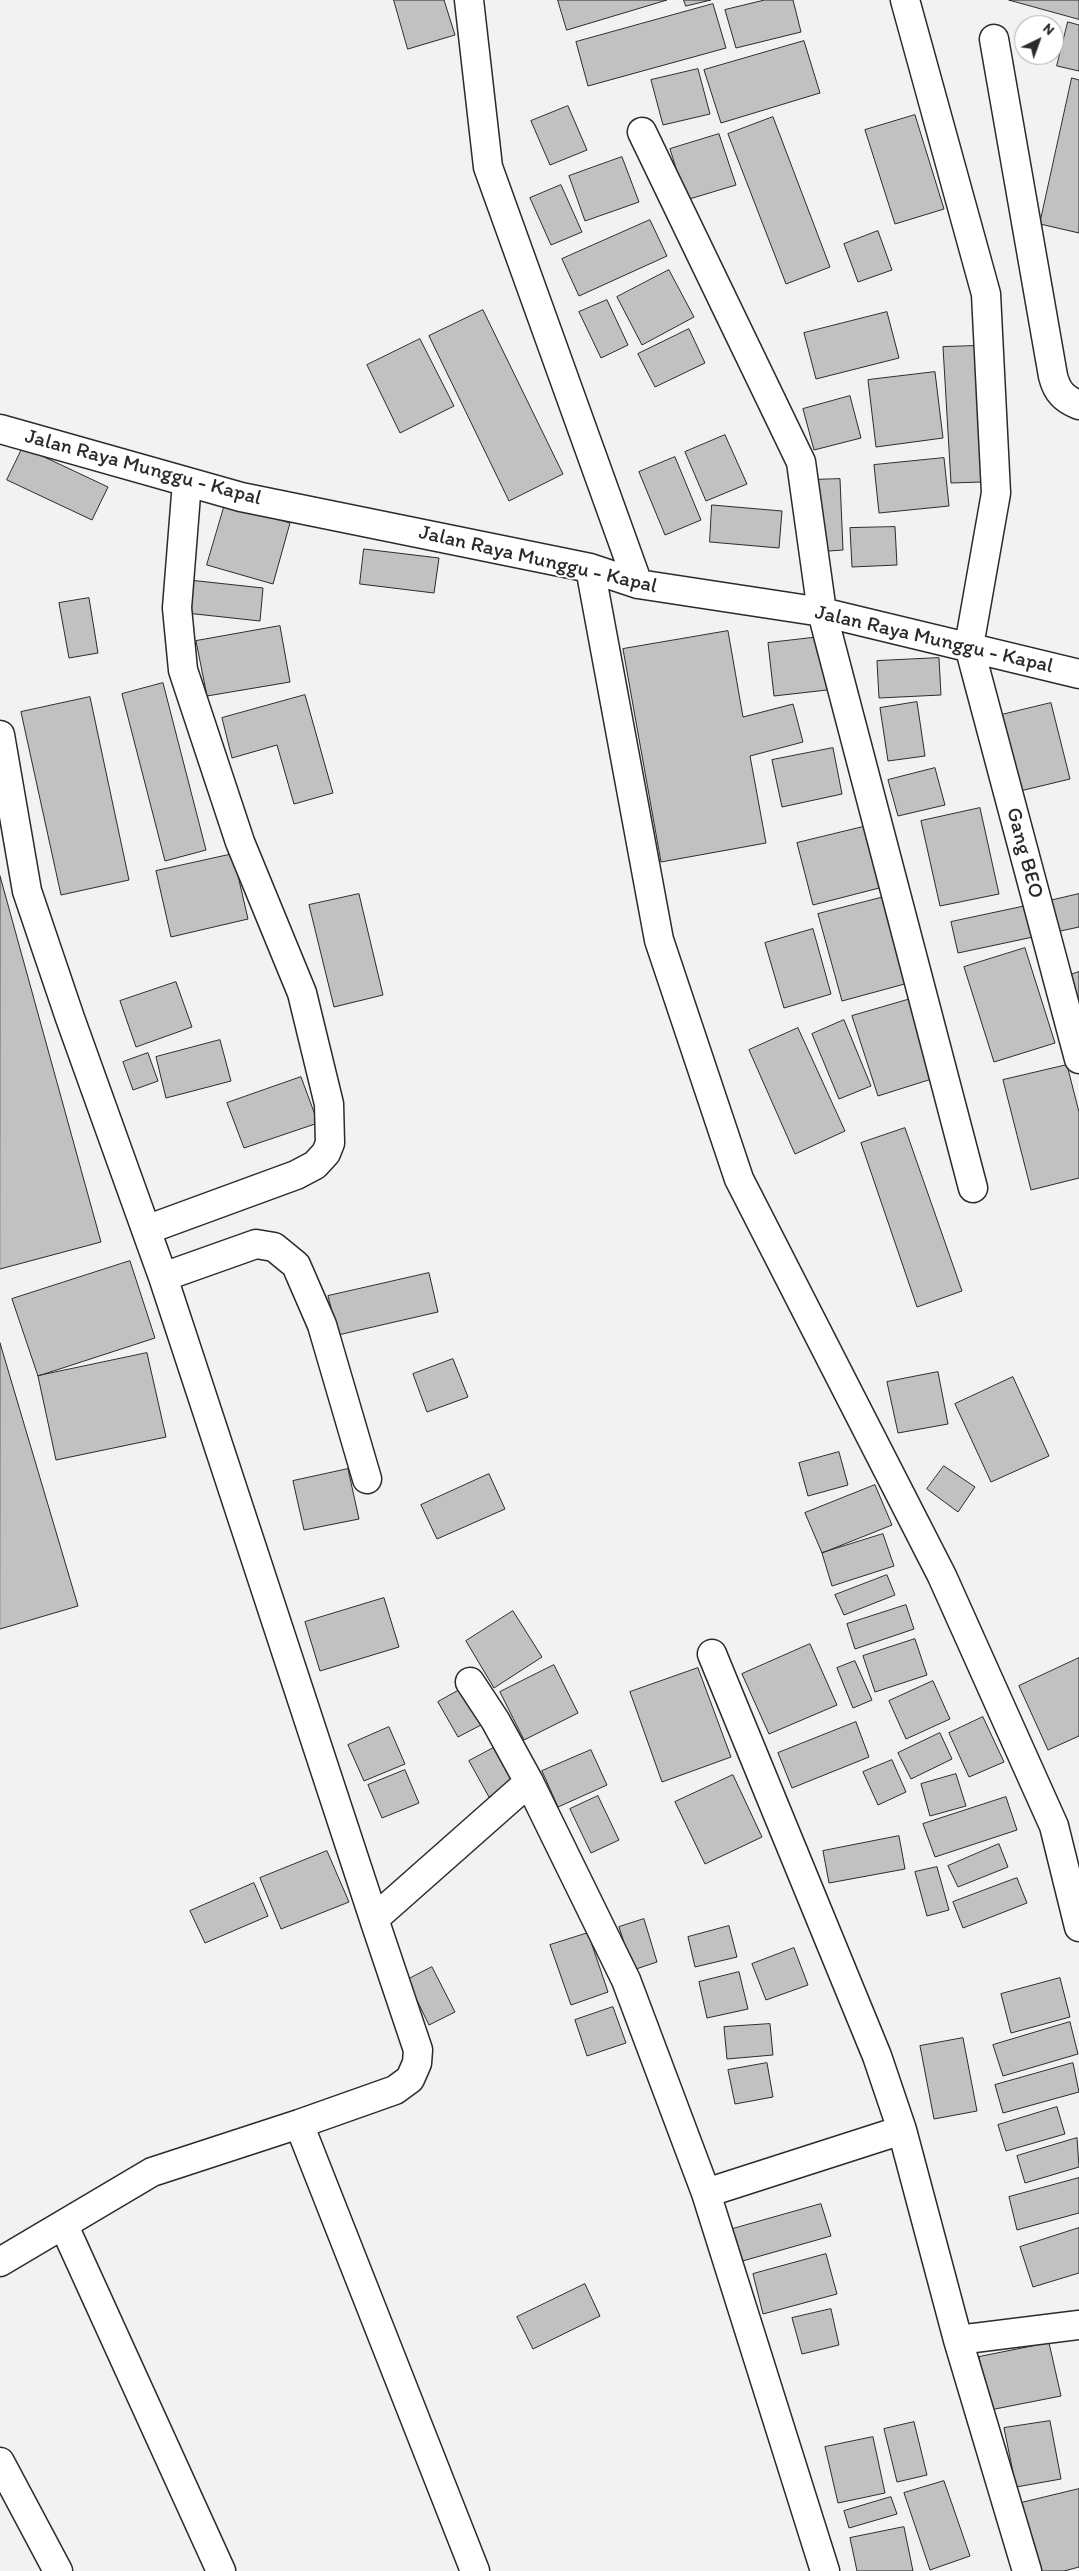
<!DOCTYPE html>
<html>
<head>
<meta charset="utf-8">
<style>
	body { margin:0 }
	#map { position:relative; width:1079px; height:2571px; overflow:hidden; background:#f2f2f2; font-family:Itim,sans-serif }
	canvas { display:block }
	.north { position:absolute; left:1014px; top:15px; width:50px; height:50px; box-sizing:border-box; background:#fff; border:1px solid #aaa; border-radius:50%; rotate:42deg; font-size:14px; font-weight:700; line-height:20px; text-align:center; color:#2b2b2b }
	.north::after { content:''; display:block; margin:auto; width:18px; height:22px; background:#2b2b2b; clip-path:polygon(50% 0,100% 100%,50% 72%,0 100%) }
</style>
</head>
<body>
<div id="map">
<canvas width="1079" height="2571"></canvas>
<div class="north">N</div>
</div>
<script>
const c = document.querySelector('canvas').getContext('2d');
c.lineJoin = 'round';
function paint(path, color) {
  c.fillStyle = color;
  c.fill(path, 'evenodd');
}
function stroke(path, color, width, dash) {
  c.strokeStyle = color;
  c.lineWidth = width;
  c.lineCap = dash ? 'butt' : 'round';
  c.setLineDash(dash || []);
  c.stroke(path);
}
function drawText(font, color, halo, rows, align = 'center') {
  c.font = font + ' Itim,sans-serif';
  c.lineWidth = 4;
  c.setLineDash([]);
  c.textBaseline = 'middle';
  c.strokeStyle = halo;
  c.fillStyle = color;
  for (const [text, x, y, turn = 0] of rows) {
    c.save();
    c.translate(x, y);
    c.rotate((+turn || 0) * Math.PI / 180);
    c.textAlign = isNaN(turn) ? turn : align;
    if (halo) c.strokeText(text, 0, 0);
    c.fillText(text, 0, 0);
    c.restore();
  }
}
const building = new Path2D(`
	M394,0H444L455,35L408,49Z
	M558,0H667L567,30Z
	M684,0H711L686,6Z
	M765,0H793L801,32L736,48L725,10Z
	M1009,0H1079V19Z
	M713,4L726,48L588,86L576,42Z
	M1068,22L1079,25V71L1057,66Z
	M804,41L820,93L721,123L704,70Z
	M698,69L710,114L663,125L651,80Z
	M1072,78L1079,80V233L1040,224Z
	M568,106L587,150L550,165L531,121Z
	M915,115L944,209L895,224L865,130Z
	M773,117L830,267L786,284L728,134Z
	M719,134L736,185L686,200L670,149Z
	M622,157L639,202L585,221L569,176Z
	M561,185L582,232L551,245L530,198Z
	M650,220L667,256L579,296L562,259Z
	M878,231L892,270L858,282L844,244Z
	M669,270L694,317L642,345L617,297Z
	M607,300L628,345L601,358L579,312Z
	M483,310L563,474L509,501L429,336Z
	M887,312L899,358L816,379L804,333Z
	M689,329L705,363L655,387L638,354Z
	M420,339L454,406L400,433L367,365Z
	M975,346L982,482L951,483L943,347Z
	M935,372L943,438L876,447L868,380Z
	M850,396L861,438L814,450L803,409Z
	M725,435L747,484L706,501L685,452Z
	M23,447L108,487L92,520L7,480Z
	M675,457L701,520L665,535L639,472Z
	M944,458L949,506L879,513L874,465Z
	M840,479L843,550L815,552L811,480Z
	M225,504L290,523L273,584L207,565Z
	M712,505L782,511L779,548L710,542Z
	M895,527L897,565L852,567L850,528Z
	M364,549L439,558L434,593L360,584Z
	M189,580L263,588L260,621L186,613Z
	M89,598L98,653L69,658L59,603Z
	M280,626L290,682L207,696L196,641Z
	M728,631L743,717L793,704L803,742L750,756L766,843L661,862L623,649Z
	M820,637L827,690L774,696L768,643Z
	M939,658L941,695L879,698L877,661Z
	M163,683L206,850L165,861L122,694Z
	M305,695L333,793L294,804L277,745L232,758L222,718Z
	M90,697L129,880L61,895L21,712Z
	M917,702L925,756L888,761L880,708Z
	M1051,703L1070,779L1016,792L997,716Z
	M833,748L842,794L782,807L772,760Z
	M935,768L945,805L898,816L888,780Z
	M980,808L999,894L940,906L921,821Z
	M871,825L887,886L813,905L797,843Z
	M233,854L248,919L171,937L156,871Z
	M0,876L101,1242L0,1269Z
	M359,894L383,995L334,1007L309,905Z
	M1079,894V927L1056,932L1049,901Z
	M888,896L912,982L842,1001L818,914Z
	M1026,906L1033,937L958,953L951,922Z
	M813,929L831,994L784,1008L765,943Z
	M1025,948L1055,1043L994,1062L964,967Z
	M1079,972V1018L1067,976Z
	M176,982L192,1027L136,1047L120,1001Z
	M914,998L938,1077L878,1096L852,1016Z
	M844,1020L871,1086L839,1099L812,1034Z
	M798,1028L845,1131L795,1154L749,1050Z
	M220,1040L231,1081L166,1098L156,1057Z
	M148,1053L158,1081L133,1090L123,1062Z
	M1067,1065L1079,1112V1178L1031,1190L1003,1080Z
	M301,1077L318,1123L244,1148L227,1103Z
	M905,1128L962,1291L917,1307L861,1143Z
	M130,1261L155,1338L38,1376L12,1299Z
	M429,1273L438,1312L338,1335L328,1296Z
	M0,1343L78,1606L0,1629Z
	M147,1353L166,1437L56,1460L38,1376Z
	M453,1359L468,1397L427,1412L413,1374Z
	M938,1372L948,1424L898,1433L887,1382Z
	M1013,1377L1049,1456L991,1482L955,1404Z
	M839,1452L848,1485L808,1496L799,1463Z
	M944,1466L975,1487L958,1512L927,1489Z
	M348,1469L359,1519L304,1530L293,1481Z
	M489,1474L505,1509L437,1539L421,1505Z
	M875,1485L892,1525L822,1553L805,1513Z
	M883,1534L894,1566L832,1586L822,1553Z
	M887,1575L895,1595L844,1615L835,1595Z
	M384,1598L399,1647L320,1671L305,1622Z
	M906,1605L914,1629L855,1649L847,1624Z
	M513,1611L542,1657L494,1688L466,1641Z
	M915,1639L927,1675L875,1692L863,1656Z
	M810,1644L837,1705L769,1734L742,1674Z
	M1079,1658V1736L1048,1750L1019,1686Z
	M855,1661L872,1700L853,1708L837,1668Z
	M554,1665L578,1713L524,1740L500,1692Z
	M698,1668L731,1757L662,1782L630,1692Z
	M933,1681L950,1719L906,1739L889,1701Z
	M463,1688L483,1724L458,1737L438,1702Z
	M983,1717L1004,1762L969,1777L949,1733Z
	M856,1722L869,1757L792,1788L778,1753Z
	M389,1727L405,1764L364,1781L348,1745Z
	M940,1733L952,1759L911,1779L898,1753Z
	M499,1745L519,1781L489,1797L469,1761Z
	M591,1750L607,1785L558,1807L542,1771Z
	M892,1760L906,1792L878,1805L863,1772Z
	M405,1770L419,1803L382,1818L368,1785Z
	M956,1774L966,1806L930,1816L921,1784Z
	M733,1775L762,1837L705,1864L675,1802Z
	M598,1796L619,1840L591,1853L570,1809Z
	M1006,1797L1017,1830L935,1857L923,1824Z
	M899,1836L905,1869L829,1883L823,1851Z
	M999,1844L1008,1867L958,1887L948,1866Z
	M327,1851L349,1902L281,1929L260,1878Z
	M937,1867L949,1910L927,1916L915,1872Z
	M1017,1878L1027,1903L963,1928L953,1902Z
	M254,1883L268,1916L205,1943L190,1911Z
	M644,1919L657,1962L633,1970L619,1927Z
	M729,1926L737,1957L695,1967L688,1937Z
	M588,1933L608,1992L571,2005L550,1945Z
	M794,1948L808,1985L766,2000L752,1964Z
	M432,1967L455,2012L429,2025L407,1980Z
	M739,1972L748,2009L707,2018L699,1982Z
	M1060,1978L1070,2017L1011,2033L1001,1994Z
	M613,2007L626,2043L587,2056L575,2020Z
	M1070,2022L1078,2054L1003,2076L993,2045Z
	M770,2024L773,2055L727,2059L724,2027Z
	M963,2038L977,2111L934,2119L920,2046Z
	M767,2063L773,2097L735,2104L728,2070Z
	M1073,2063L1079,2092L1003,2113L995,2085Z
	M1057,2107L1065,2134L1006,2151L998,2125Z
	M1077,2138L1079,2167L1025,2183L1017,2156Z
	M1079,2178V2213L1017,2230L1009,2197Z
	M821,2204L831,2236L739,2262L729,2230Z
	M1079,2228V2273L1033,2287L1020,2247Z
	M826,2254L837,2294L763,2314L753,2274Z
	M585,2284L600,2316L533,2349L517,2317Z
	M831,2309L839,2345L802,2354L792,2318Z
	M1049,2343L1061,2396L990,2410L979,2357Z
	M1050,2421L1061,2479L1016,2487L1004,2428Z
	M914,2422L927,2475L897,2482L884,2429Z
	M873,2437L885,2493L838,2503L825,2447Z
	M944,2481L970,2556L930,2570L904,2493Z
	M1079,2489V2567L1064,2571H1039L1021,2503Z
	M891,2497L897,2514L849,2528L844,2511Z
	M904,2527L913,2571H857L850,2538Z`);
paint(building, '#c1c1c1');
stroke(building, '#2b2b2b', 1);
const minor = new Path2D(`
	M469,0L488,167L638,584
	M905,0L986,294L996,493L969,646L1079,1059
	M994,39L1053,376C1057,392 1064,399 1079,405
	M642,132L801,462L822,612L973,1188
	M0,429L241,497L590,568L638,584L822,612L1079,674
	M590,568L659,940L739,1179L942,1576L1054,1826L1079,1927
	M0,735L27,891L70,1018L163,1277L374,1919L529,1782
	M146,1230L296,1175L315,1165L326,1153L330,1143L329,1104L302,993L240,842L183,670L177,608L187,482
	M163,1277L256,1244L274,1247L296,1265L322,1325L367,1479
	M712,1654L877,2056L902,2130L958,2340
	M470,1682L495,1720L529,1782L626,1980L706,2193L902,2130
	M299,2124L475,2571
	M706,2193L825,2571
	M64,2226L221,2571
	M0,2262L152,2172L299,2124L395,2090L410,2079L417,2063L418,2050L374,1919
	M0,2462L58,2571
	M1027,2571L958,2340L1079,2325`);
stroke(minor, '#2b2b2b', 31);
stroke(minor, '#fff', 28);
drawText('21px', '#2b2b2b', '#fff', [
	["Jalan Raya Munggu - Kapal",143,468,15],
	["Jalan Raya Munggu - Kapal",538,560,13],
	["Jalan Raya Munggu - Kapal",934,640,13],
	["Gang BEO",1024,853,75]
]);
</script>
</body>
</html>
